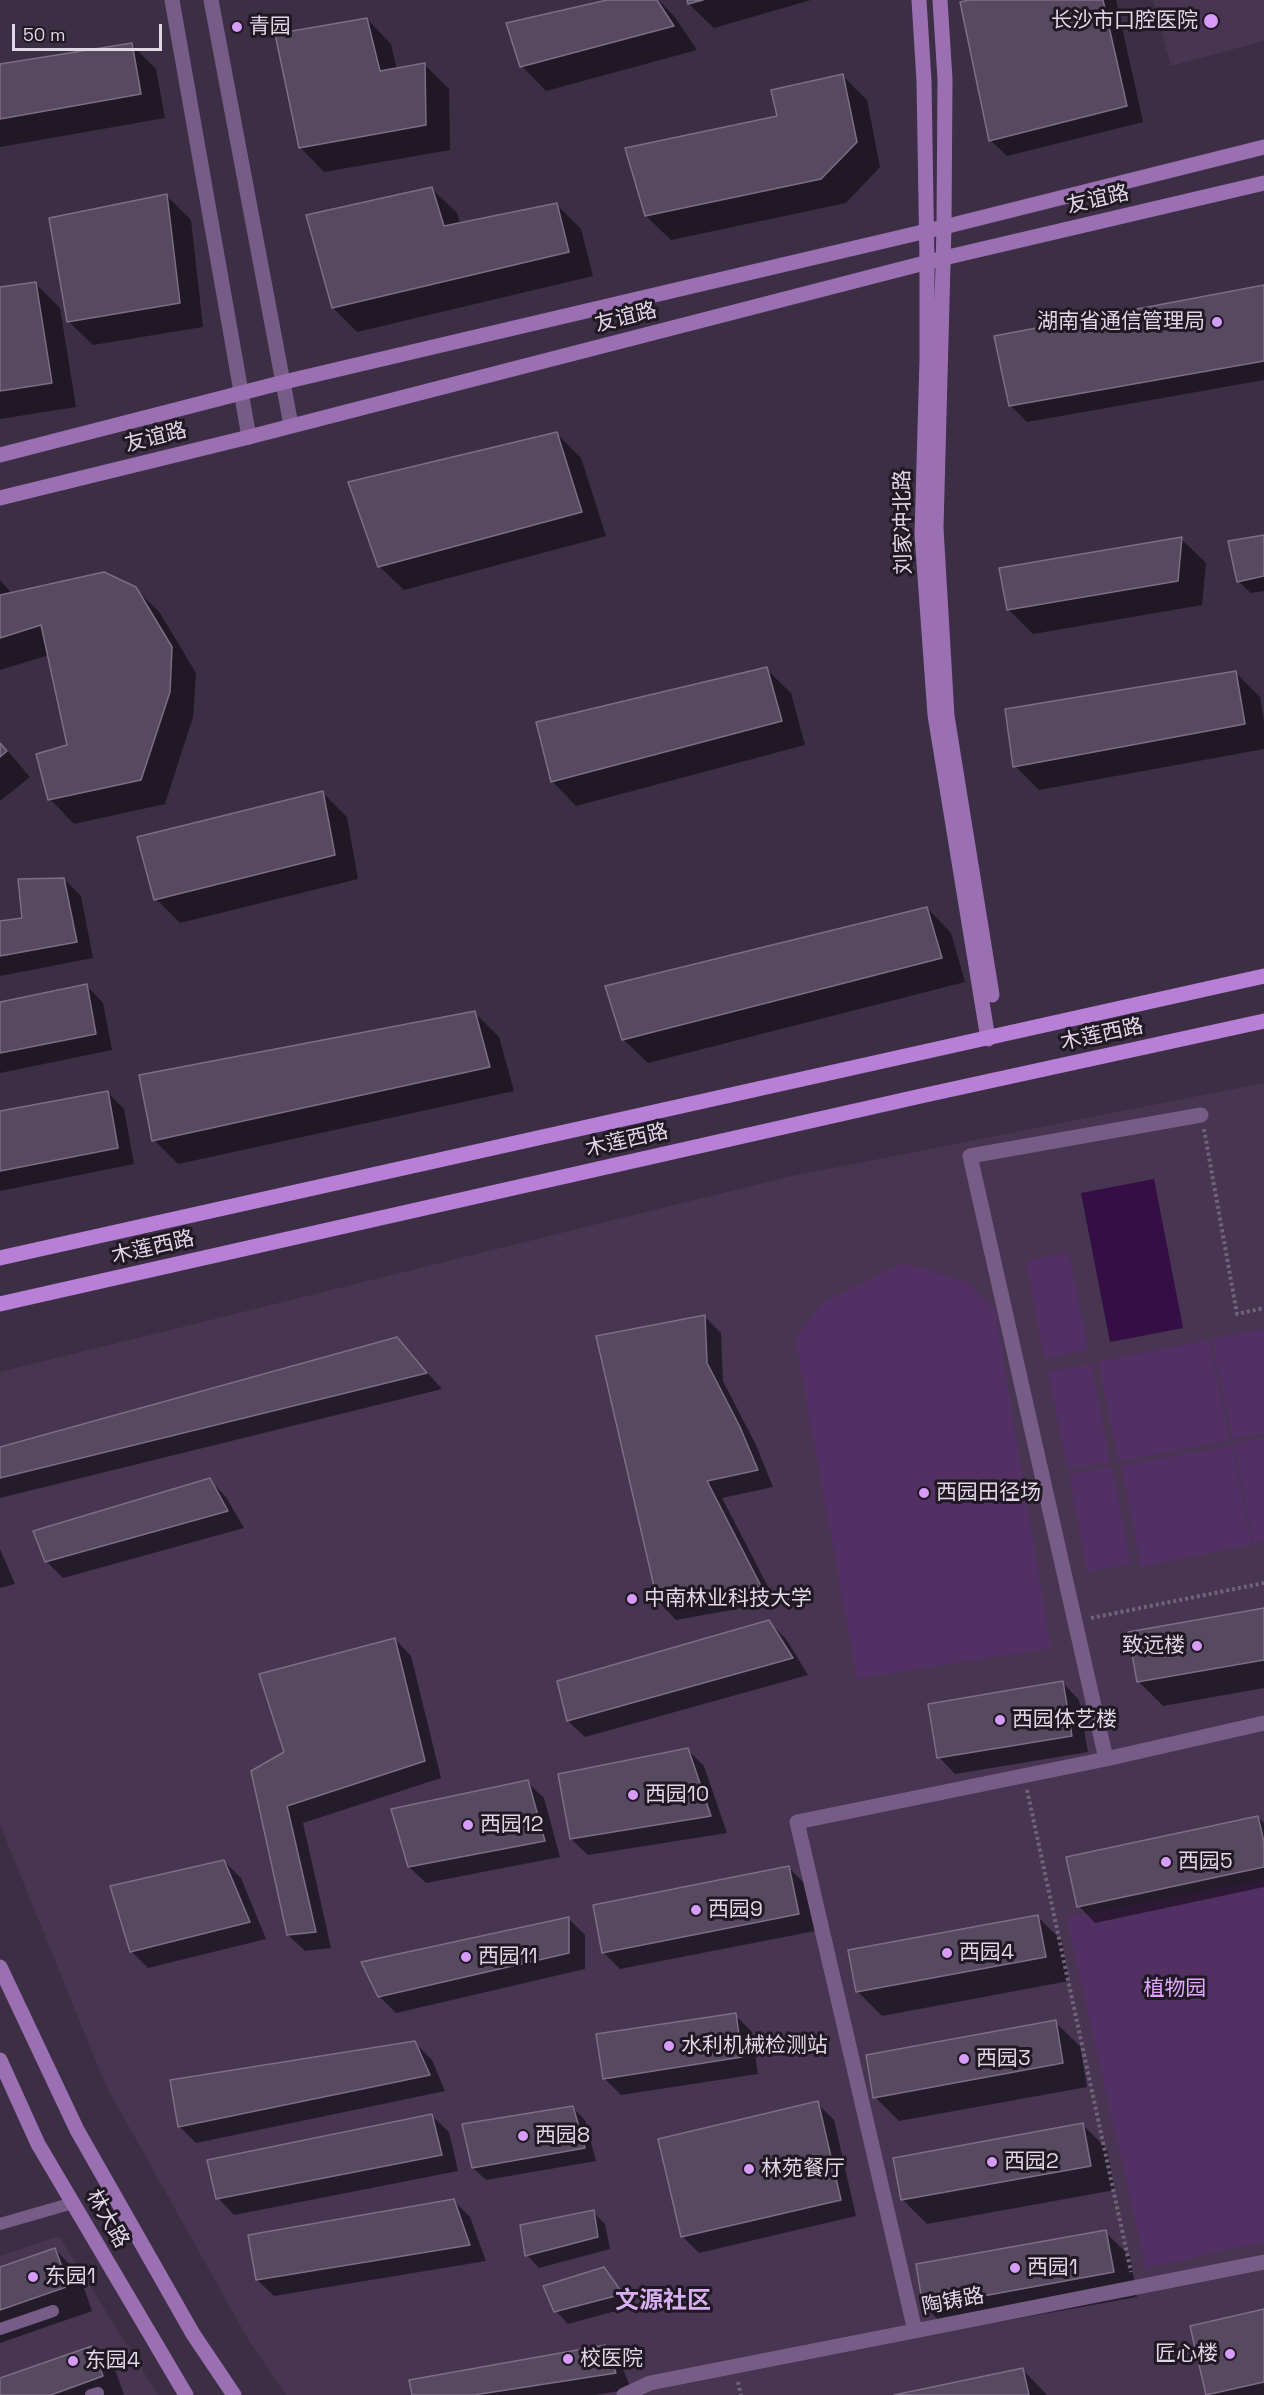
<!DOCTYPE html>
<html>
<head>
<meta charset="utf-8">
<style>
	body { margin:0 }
	#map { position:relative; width:1264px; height:2395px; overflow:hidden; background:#3c2e44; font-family:"Space Grotesk",sans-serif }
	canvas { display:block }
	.scale { position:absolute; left:12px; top:24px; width:150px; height:27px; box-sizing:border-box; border:3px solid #dfd7e5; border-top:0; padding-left:8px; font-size:18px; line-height:21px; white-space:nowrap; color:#dfd7e5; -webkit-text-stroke:4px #201923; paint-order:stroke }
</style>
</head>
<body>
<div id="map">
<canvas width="1264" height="2395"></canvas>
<div class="scale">50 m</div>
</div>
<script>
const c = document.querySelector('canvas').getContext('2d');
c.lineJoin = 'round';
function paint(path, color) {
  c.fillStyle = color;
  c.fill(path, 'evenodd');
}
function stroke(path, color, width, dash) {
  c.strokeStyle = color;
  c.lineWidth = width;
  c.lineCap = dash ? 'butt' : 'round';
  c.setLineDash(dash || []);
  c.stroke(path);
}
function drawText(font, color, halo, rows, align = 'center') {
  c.font = font + ' "Space Grotesk","Noto Sans SC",sans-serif';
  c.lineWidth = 6;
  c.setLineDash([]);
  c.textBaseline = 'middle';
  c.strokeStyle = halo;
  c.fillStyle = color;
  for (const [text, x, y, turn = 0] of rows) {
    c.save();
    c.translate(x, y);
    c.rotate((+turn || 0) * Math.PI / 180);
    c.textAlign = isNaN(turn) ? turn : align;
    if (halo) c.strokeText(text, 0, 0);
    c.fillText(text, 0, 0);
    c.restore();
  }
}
paint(new Path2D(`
	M1153,0H1264V41L1171,66Z
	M1264,1083V2395H286L249,2341L106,2086L0,1825V1372L787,1177Z
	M59,2236L158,2395H0V2256Z`), '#473551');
paint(new Path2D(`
	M1069,1252L1088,1350L1044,1359L1026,1261Z
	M903,1263L966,1281L995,1309L1051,1648L857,1679L795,1339L823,1302Z
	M1264,1329V1433L1232,1439L1211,1339Z
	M1209,1340L1230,1440L1118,1462L1098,1362Z
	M1092,1364L1110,1462L1067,1470L1048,1372Z
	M1264,1437V1541L1253,1543L1233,1443Z
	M1232,1445L1252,1545L1141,1567L1121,1466Z
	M1112,1466L1131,1564L1087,1572L1069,1474Z
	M1264,1880V2242L1146,2268L1066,1917Z`), '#523064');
paint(new Path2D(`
	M1154,1179L1183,1328L1110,1342L1081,1193Z`), '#340e45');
paint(new Path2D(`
	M614,0H658L674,16L697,50L546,91L522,66Z
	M688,0H811L714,28L689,4Z
	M976,0H1116L1143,122L1007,156L990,140Z
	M367,19L391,44L397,70L425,65L449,89L450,150L324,172L300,147Z
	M132,45L156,69L165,118L0,147V65Z
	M843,76L867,100L880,167L846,203L671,240L646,216Z
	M432,189L457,213L460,224L557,205L581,229L593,276L357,332L333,308Z
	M166,195L191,220L203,327L93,345L68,321Z
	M36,284L60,308L76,407L0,419V289Z
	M1264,287V380L1027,422L1010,405Z
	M557,434L581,458L606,536L404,590L379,566Z
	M1264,537V591L1251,593L1238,581Z
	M1181,539L1206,563L1202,605L1033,634L1008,609Z
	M0,580L12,594L135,588L160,613L196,673L193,717L165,804L74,824L50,799L68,746L49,655L0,670Z
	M766,669L791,693L805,745L576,806L552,781Z
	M1235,672L1260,697L1264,721V749L1039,790L1015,766Z
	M0,742L30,777L0,801Z
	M323,793L347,817L358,879L180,923L156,899Z
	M64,879L81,896L93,958L0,976V922L23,920Z
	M927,908L951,933L965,982L648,1063L623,1039Z
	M87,986L103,1003L112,1050L0,1073V1003Z
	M474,1012L499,1037L514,1091L178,1164L154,1140Z
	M107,1092L124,1109L134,1164L0,1191V1112Z
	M705,1317L721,1333L723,1381L756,1445L773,1487L722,1498L776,1602L676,1620L660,1603Z
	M397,1339L442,1389L0,1498V1449Z
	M210,1480L226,1497L244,1528L63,1578L46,1561Z
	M0,1549L15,1584L0,1588Z
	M1264,1609V1688L1163,1706L1138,1681Z
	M769,1622L786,1639L808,1675L585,1737L568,1721Z
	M395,1639L411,1656L441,1778L303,1823L331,1948L305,1951L288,1935L286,1753Z
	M1063,1683L1079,1700L1088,1752L955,1774L939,1757Z
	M687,1749L704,1766L727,1833L588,1855L571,1839Z
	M527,1782L544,1798L560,1857L426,1883L409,1867Z
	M1258,1817L1264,1823V1887L1095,1923L1079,1906Z
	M224,1861L241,1878L266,1939L148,1968L132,1952L112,1887Z
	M789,1868L806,1885L815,1931L620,1969L604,1953Z
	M1037,1916L1062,1941L1069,1981L882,2016L857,1991Z
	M569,1919L585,1935V1969L396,2013L379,1996Z
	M735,2015L752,2032L758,2074L621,2095L604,2078Z
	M1055,2022L1080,2046L1087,2087L899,2121L875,2097Z
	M415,2043L432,2060L445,2091L196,2143L179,2126Z
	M817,2103L834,2120L856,2216L699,2253L682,2236Z
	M573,2108L585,2120L596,2161L486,2180L473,2168Z
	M432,2116L449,2132L458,2171L234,2215L218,2198Z
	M1083,2125L1107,2149L1115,2190L927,2224L902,2199Z
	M453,2200L470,2217L486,2261L274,2296L257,2280Z
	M593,2212L605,2224L610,2249L539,2268L527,2255Z
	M1105,2232L1130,2256L1137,2297L949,2331L925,2306Z
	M55,2249L79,2274L92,2311L0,2343V2268Z
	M603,2269L634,2306L568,2324L556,2311Z
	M1264,2311V2395H1208L1207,2394Z
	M91,2347L116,2372L124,2395H0V2380Z
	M604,2347L621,2364L631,2389L595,2395H413Z
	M1022,2369L1047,2395H901Z`), '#0007');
const building = new Path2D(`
	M607,0H657L674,26L520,67L506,23Z
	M687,0H703L688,4Z
	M969,0H1103L1127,106L989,141L960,2Z
	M367,18L380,71L425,63L426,125L299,148L275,34Z
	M132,43L141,94L0,119V64Z
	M843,74L857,142L821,179L645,216L625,148L777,116L771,90Z
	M432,187L444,226L557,203L569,252L332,308L306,215Z
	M167,194L180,303L67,322L49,218Z
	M36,282L52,383L0,391V287Z
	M1264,285V361L1009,406L994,336Z
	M557,432L582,512L378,567L348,482Z
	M1264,535V576L1237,582L1228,541Z
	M1182,537L1178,581L1007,610L999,568Z
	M104,572L136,587L172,647L170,692L141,780L48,800L36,754L67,745L41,625L0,638V595Z
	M767,667L782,721L551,782L536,722Z
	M1236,671L1245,724L1013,767L1005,709Z
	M0,743L7,751L0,757Z
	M323,791L335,855L154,900L137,837Z
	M64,878L77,942L0,956V921L22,918L18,879Z
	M927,907L942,958L622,1040L605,986Z
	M87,984L96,1034L0,1053V1002Z
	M475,1011L490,1067L152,1141L139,1075Z
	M108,1091L118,1148L0,1171V1111Z
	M705,1315L707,1363L740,1427L758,1470L707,1481L761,1586L658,1604L596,1336Z
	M397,1337L427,1373L0,1478V1447Z
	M210,1478L228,1511L45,1562L33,1531Z
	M1264,1608V1660L1137,1682L1128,1632Z
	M769,1620L793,1658L567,1721L557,1681Z
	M395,1638L425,1761L287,1806L316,1932L287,1935L251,1771L284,1752L259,1674Z
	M1063,1681L1072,1736L937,1758L928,1704Z
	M688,1748L711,1816L570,1839L558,1774Z
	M528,1780L545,1841L408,1867L391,1809Z
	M1258,1816L1264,1842V1867L1077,1907L1066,1857Z
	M224,1860L250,1922L130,1952L110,1886Z
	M789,1866L799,1914L602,1953L593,1905Z
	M1038,1915L1046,1957L856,1992L848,1950Z
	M569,1917V1953L378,1997L361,1962Z
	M736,2013L742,2057L603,2079L596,2034Z
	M1056,2020L1063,2063L873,2098L866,2055Z
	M415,2041L430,2075L178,2127L170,2080Z
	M818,2101L841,2200L681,2237L658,2139Z
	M573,2106L585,2148L472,2168L462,2124Z
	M432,2114L442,2155L216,2199L207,2160Z
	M1083,2123L1091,2166L901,2200L893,2158Z
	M454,2199L470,2245L256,2280L248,2235Z
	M594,2210L598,2237L525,2256L520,2225Z
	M1106,2230L1114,2272L923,2307L916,2264Z
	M55,2248L69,2286L0,2310V2267Z
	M604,2267L623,2294L554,2312L543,2286Z
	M1264,2309V2382L1206,2395L1190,2326Z
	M605,2345L616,2373L474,2395H412L409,2380Z
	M92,2346L103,2376L51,2395H0V2378Z
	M1023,2368L1029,2395H894Z`);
paint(building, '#574960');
stroke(building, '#7d6d86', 1.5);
stroke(new Path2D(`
	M1204,1129L1237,1314L1264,1308
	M1091,1618L1264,1583
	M1027,1790L1131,2272
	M738,2382L741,2395`), '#706478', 4, [3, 3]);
stroke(new Path2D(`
	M0,2224L73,2203
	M0,2329L53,2311
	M91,2395L98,2393`), '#765c86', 12);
stroke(new Path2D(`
	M1106,1759L970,1156L1201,1115
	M915,2331L797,1822L1106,1759L1264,1723
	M624,2395L650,2383L1264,2262`), '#765c86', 15);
stroke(new Path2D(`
	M172,0L249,437
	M211,0L291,425`), '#765c86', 15);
stroke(new Path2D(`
	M919,0L924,81L927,263V359L922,535L935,715L988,1039
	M940,0L945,79L944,227L936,528L947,716L992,995
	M0,455L284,382L944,227L1264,147
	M0,498L249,437L944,258L1264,183
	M0,1967L77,2130L193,2334L234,2395
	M0,2060L38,2144L186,2395`), '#9b70b3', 15);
stroke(new Path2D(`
	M0,1258L1264,976
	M0,1304L921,1096L1264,1021`), '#b77fd6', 15);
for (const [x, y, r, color] of [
	[1211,21,8,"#d79bf9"],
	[237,27,6,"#d79bf9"],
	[1217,322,6,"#d79bf9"],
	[924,1493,6,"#d79bf9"],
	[632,1599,6,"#d79bf9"],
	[1197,1646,6,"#d79bf9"],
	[1000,1720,6,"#d79bf9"],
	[633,1795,6,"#d79bf9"],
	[468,1825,6,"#d79bf9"],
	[1166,1862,6,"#d79bf9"],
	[696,1910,6,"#d79bf9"],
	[947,1953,6,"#d79bf9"],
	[466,1957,6,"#d79bf9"],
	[669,2046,6,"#d79bf9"],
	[964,2059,6,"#d79bf9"],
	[523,2136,6,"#d79bf9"],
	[992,2162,6,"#d79bf9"],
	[749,2169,6,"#d79bf9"],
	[1015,2268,6,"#d79bf9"],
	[33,2277,6,"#d79bf9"],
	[1230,2354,6,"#d79bf9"],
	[568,2359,6,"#d79bf9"],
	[73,2361,6,"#d79bf9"]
]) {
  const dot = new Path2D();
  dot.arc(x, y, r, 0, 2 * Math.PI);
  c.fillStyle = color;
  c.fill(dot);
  stroke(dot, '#201923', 2);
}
drawText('21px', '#dfd7e5', '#201923', [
	["长沙市口腔医院",1198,21,"right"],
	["青园",249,27],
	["湖南省通信管理局",1205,322,"right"],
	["西园田径场",936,1493],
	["中南林业科技大学",644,1599],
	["致远楼",1185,1646,"right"],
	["西园体艺楼",1012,1720],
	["西园10",645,1795],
	["西园12",480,1825],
	["西园5",1178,1862],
	["西园9",708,1910],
	["西园4",959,1953],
	["西园11",478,1957],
	["水利机械检测站",681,2046],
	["西园3",976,2059],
	["西园8",535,2136],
	["西园2",1004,2162],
	["林苑餐厅",761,2169],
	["西园1",1027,2268],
	["东园1",45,2277],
	["匠心楼",1218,2354,"right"],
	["校医院",580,2359],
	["东园4",85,2361]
], 'left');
drawText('21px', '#dfd7e5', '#201923', [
	["友谊路",1098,200,-13],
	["友谊路",626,318,-14],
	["友谊路",156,438,-14],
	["刘家冲北路",904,522,-91],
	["木莲西路",1102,1035,-12],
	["木莲西路",627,1141,-13],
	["木莲西路",153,1248,-13],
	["林大路",107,2219,60],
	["陶铸路",953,2302,-11]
]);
drawText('21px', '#dfa8fe', '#201923', [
	["植物园",1175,1989]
]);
drawText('bold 24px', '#d7aef0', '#201923', [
	["文源社区",663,2301]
]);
</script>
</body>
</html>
